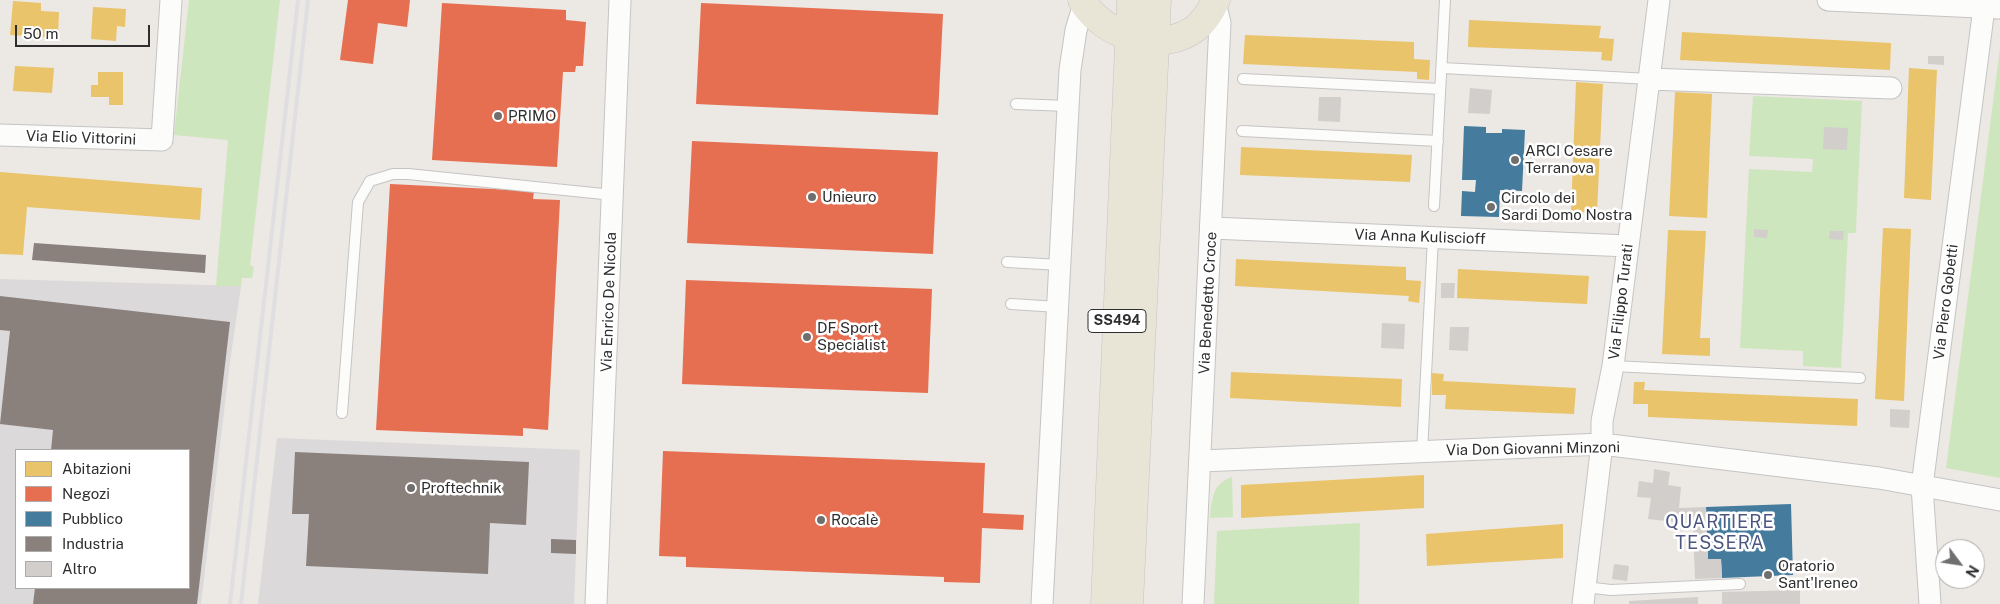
<!DOCTYPE html>
<html>
<head>
<meta charset="utf-8">
<style>
	body { margin:0 }
	#map { position:relative; width:2000px; height:604px; overflow:hidden; background:#ece8e4; font-family:"Public Sans",sans-serif }
	canvas { display:block }
	.legend { position:absolute; left:15px; top:449px; width:175px; height:140px; box-sizing:border-box; background:#fff; border:1px solid #ababab; margin:0; padding:6px 9px; list-style:none; font-size:15px; color:#2e2e2e }
	.legend li { display:flex; align-items:center; gap:10px; height:25px }
	.legend b { width:25px; border:1px solid #ababab }
	.north { position:absolute; left:1935px; top:539px; width:50px; height:50px; box-sizing:border-box; background:#fff; border:1px solid #ababab; border-radius:50%; rotate:121deg; font-size:14px; font-weight:700; line-height:20px; text-align:center; color:#2e2e2e }
	.north::after { content:''; display:block; margin:auto; width:18px; height:22px; background:#706f6e; clip-path:polygon(50% 0,100% 100%,50% 72%,0 100%) }
	.scale { position:absolute; left:15px; top:25px; width:135px; height:22px; box-sizing:border-box; border:2px solid #2e2e2e; border-top:0; padding-left:6px; font-size:15px; line-height:18px; white-space:nowrap; color:#2e2e2e; -webkit-text-stroke:4px #fff; paint-order:stroke }
</style>
</head>
<body>
<div id="map">
<canvas width="2000" height="604"></canvas>
<ul class="legend">
<li><b style="height:14px;background:#e9c46a"></b>Abitazioni</li>
<li><b style="height:14px;background:#e76f51"></b>Negozi</li>
<li><b style="height:14px;background:#457b9d"></b>Pubblico</li>
<li><b style="height:14px;background:#8a817c"></b>Industria</li>
<li><b style="height:14px;background:#d1cecb"></b>Altro</li>
</ul>
<div class="north">N</div>
<div class="scale">50 m</div>
</div>
<script>
const c = document.querySelector('canvas').getContext('2d');
c.lineJoin = 'round';
function paint(path, color) {
  c.fillStyle = color;
  c.fill(path, 'evenodd');
}
function stroke(path, color, width, dash) {
  c.strokeStyle = color;
  c.lineWidth = width;
  c.lineCap = dash ? 'butt' : 'round';
  c.setLineDash(dash || []);
  c.stroke(path);
}
function drawText(font, color, halo, rows, align = 'center') {
  c.font = font + ' "Public Sans",sans-serif';
  c.lineWidth = 5;
  c.setLineDash([]);
  c.textBaseline = 'middle';
  c.strokeStyle = halo;
  c.fillStyle = color;
  for (const [text, x, y, turn = 0] of rows) {
    c.save();
    c.translate(x, y);
    c.rotate((+turn || 0) * Math.PI / 180);
    c.textAlign = isNaN(turn) ? turn : align;
    if (halo) c.strokeText(text, 0, 0);
    c.fillText(text, 0, 0);
    c.restore();
  }
}
paint(new Path2D(`
	M0,279L241,286L230,362L201,604H0ZM16,450H189V588H16Z
	M277,438L580,450L574,604H258Z`), '#dcd9db');
paint(new Path2D(`
	M189,0H280L250,265L254,267L252,278H242L241,286H216L228,140L174,135Z
	M2000,48V478L1946,468Z
	M1753,96L1862,101L1856,230L1855,233H1848L1841,368L1803,366V351L1740,348L1749,169L1812,172L1813,159L1749,156Z
	M1232,477L1233,517L1210,518C1212,499 1212,484 1232,477Z
	M1360,523L1359,604H1214L1217,531Z`), '#cee6be');
paint(new Path2D(`
	M13,1L41,3V11L59,12L58,38L10,35Z
	M93,7L126,9L125,27L117,26L116,41L91,39Z
	M1469,20L1601,26L1599,38L1614,39L1612,61L1601,60L1602,52L1468,47Z
	M1682,32L1891,43L1890,70L1680,60Z
	M1245,35L1414,42V59L1430,60L1429,80L1417,79V72L1243,64Z
	M15,66L54,68L52,93L13,91Z
	M1909,68L1937,70L1931,200L1904,198Z
	M98,72H123V105H109V97H91V85H98Z
	M1576,82L1603,84L1597,213L1571,212Z
	M1675,92L1712,94L1707,218L1669,216Z
	M1241,147L1412,155L1410,182L1240,175Z
	M0,172L202,188L200,220L27,207L23,255L0,254Z
	M1883,228L1911,229L1904,401L1875,399Z
	M1668,230L1706,231L1700,338H1710V356L1662,354Z
	M1236,259L1406,267V280L1421,281L1419,303L1408,301L1409,296L1235,286Z
	M1458,269L1589,276L1587,304L1457,298Z
	M1231,372L1402,379L1401,407L1230,398Z
	M1432,373L1444,374L1443,381L1576,388L1574,414L1445,409L1446,395H1432Z
	M1634,382H1645L1644,390L1858,399L1857,426L1648,417V404H1633Z
	M1424,475V508L1241,518V485Z
	M1563,524V558L1427,566L1426,534Z`), '#e9c46a');
paint(new Path2D(`
	M348,0H410L407,27L378,23L373,64L340,60Z
	M442,3L566,10V20L586,22L583,66H576L575,72H563L557,167L432,160Z
	M701,3L943,14L938,115L696,104Z
	M692,141L938,152L933,254L687,243Z
	M390,184L534,191L533,199L560,200L548,430L523,428V436L376,430Z
	M686,280L932,289L928,393L682,384Z
	M663,451L985,463L983,513L1024,515L1023,530L982,528L980,583L944,582V577L686,567V557L659,556Z`), '#e76f51');
paint(new Path2D(`
	M1464,126L1486,127V133H1502V129L1525,130L1522,191L1500,190L1499,217L1461,216L1462,191L1475,192L1476,180H1462Z
	M1791,504L1793,575L1722,578L1721,559H1708L1706,507Z`), '#457b9d');
paint(new Path2D(`
	M34,243L206,255L205,273L32,260Z
	M0,296L230,322L197,604H33L35,588H189V450H51L53,430L0,424L10,331L0,330Z
	M295,452L529,462L526,525L490,523L488,574L306,566L309,514H292Z
	M551,539L576,540V554L551,553Z`), '#8a817c');
paint(new Path2D(`
	M1928,56H1944V65L1928,64Z
	M1470,88L1492,90L1490,114L1468,113Z
	M1319,97H1341L1340,122L1318,121Z
	M1824,127L1848,128L1847,150L1823,149Z
	M1754,229L1768,230L1767,238L1754,237Z
	M1830,231H1844L1843,240L1829,239Z
	M1441,283H1455L1454,298H1441Z
	M1382,323L1405,324L1404,349L1381,348Z
	M1450,327H1469L1468,351L1449,350Z
	M1890,409L1910,410L1909,428L1890,427Z
	M1654,469L1670,472L1668,485L1681,487L1679,508L1706,507L1708,559H1721L1722,578L1695,579L1693,524L1648,519L1651,498L1637,497L1639,481L1653,483Z
	M1614,564L1629,566L1627,581L1612,579Z
	M1800,590V604H1722V592Z
	M1698,597V604H1629V601Z`), '#d1cecb');
const lane = new Path2D(`
	M1442,68L1650,79
	M1243,79L1440,89
	M1016,104L1068,106
	M1242,131L1438,141
	M1434,206L1445,0
	M1007,262L1060,265
	M1011,304L1058,307
	M1613,366L1860,378
	M342,413L358,202L370,181L393,174H408L613,195
	M1422,452L1433,238
	M1585,587L1611,590L1740,584`);
const street = new Path2D(`
	M1828,0L2000,8
	M1650,79L1891,88
	M0,135L162,140L171,0
	M1212,228L1628,246
	M1201,461L1602,444L1879,478L2000,500
	M596,604L620,0
	M1042,604L1070,70L1076,30L1084,4
	M1193,604L1220,23L1215,2
	M1583,604L1602,444V421L1613,366L1659,0
	M1930,604L1922,486L1985,0`);
const primary = new Path2D(`
	M1082,0C1102,36 1161,55 1196,28C1205,21 1211,10 1216,0
	M1105,604L1131,0
	M1129,604L1157,0`);
stroke(lane, '#c5c4c5', 12);
stroke(street, '#c5c4c5', 23);
stroke(primary, '#c6c5c4', 29);
stroke(lane, '#fcfcfb', 10);
stroke(street, '#fcfcfb', 21);
stroke(primary, '#e8e4d6', 28);
stroke(new Path2D(`
	M230,604L298,0
	M241,604L308,0`), '#dfdfe1', 4);
for (const [x, y, r, color] of [
	[498,116,5,"#706f6e"],
	[1515,160,5,"#706f6e"],
	[812,197,5,"#706f6e"],
	[1491,207,5,"#706f6e"],
	[807,337,5,"#706f6e"],
	[411,488,5,"#706f6e"],
	[821,520,5,"#706f6e"],
	[1768,575,5,"#706f6e"]
]) {
  const dot = new Path2D();
  dot.arc(x, y, r, 0, 2 * Math.PI);
  c.fillStyle = color;
  c.fill(dot);
  stroke(dot, '#fff', 2);
}
for (const [x, y, w] of [
	[1117,321,58]
]) {
  const box = new Path2D();
  box.roundRect(x - w / 2, y - 11.5, w, 23, 4);
  c.fillStyle = '#fff';
  c.fill(box);
  stroke(box, '#2e2e2e', 1);
}
drawText('bold 14px', '#2e2e2e', null, [
	["SS494",1117,321]
]);
drawText('15px', '#2e2e2e', '#fff', [
	["PRIMO",508,116],
	["ARCI Cesare",1525,151],
	["Terranova",1525,168],
	["Unieuro",822,197],
	["Circolo dei",1501,198],
	["Sardi Domo Nostra",1501,215],
	["DF Sport",817,328],
	["Specialist",817,345],
	["Proftechnik",421,488],
	["Rocalè",831,520],
	["Oratorio",1778,566],
	["Sant'Ireneo",1778,583]
], 'left');
drawText('15px', '#2e2e2e', '#fff', [
	["Via Elio Vittorini",81,138,2],
	["Via Anna Kuliscioff",1420,237,2],
	["Via Enrico De Nicola",609,302,-88],
	["Via Filippo Turati",1621,302,-83],
	["Via Piero Gobetti",1946,302,-83],
	["Via Benedetto Croce",1208,303,-87],
	["Via Don Giovanni Minzoni",1533,449,-1]
]);
c.letterSpacing = '1px';
drawText('18px', '#4d5680', '#fff', [
	["QUARTIERE",1720,522],
	["TESSERA",1720,543]
]);
c.letterSpacing = '0px';
</script>
</body>
</html>
